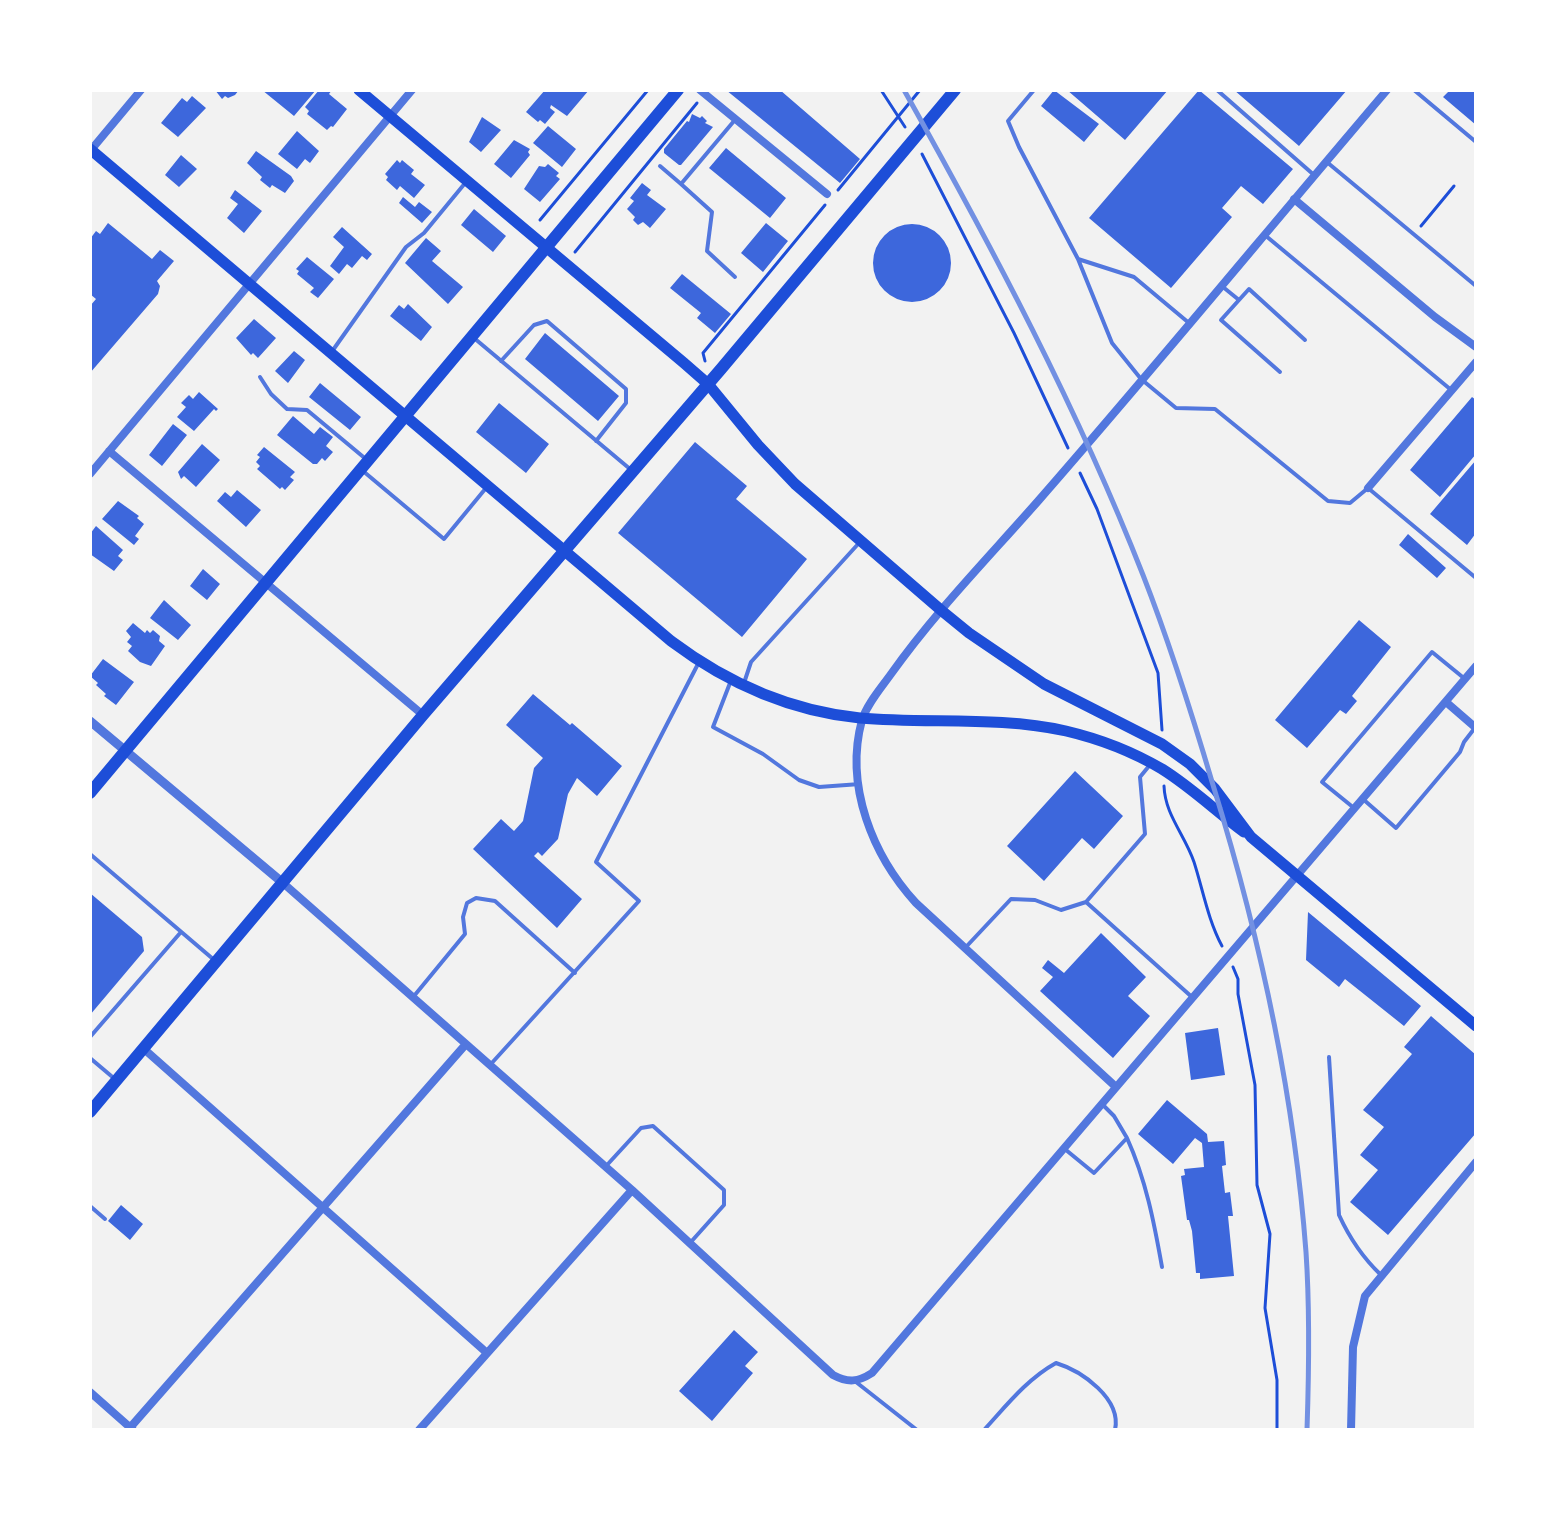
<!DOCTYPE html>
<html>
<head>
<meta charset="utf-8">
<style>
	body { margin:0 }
	#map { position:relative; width:1566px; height:1520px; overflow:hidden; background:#f2f2f2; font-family:Ubuntu,sans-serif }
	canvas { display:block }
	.frame { position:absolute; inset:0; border:92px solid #fff; pointer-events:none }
</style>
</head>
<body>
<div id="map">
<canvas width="1566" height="1520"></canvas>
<div class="frame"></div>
</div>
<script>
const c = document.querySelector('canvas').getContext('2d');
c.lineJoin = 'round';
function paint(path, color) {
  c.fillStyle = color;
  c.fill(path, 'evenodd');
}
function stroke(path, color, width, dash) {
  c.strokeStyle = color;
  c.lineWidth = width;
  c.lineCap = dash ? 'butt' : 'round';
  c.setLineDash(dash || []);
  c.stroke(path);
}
paint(new Path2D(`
	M215,90H239L235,95L228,98L225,96L222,99Z
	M262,90H316L294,116Z
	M319,90H332L329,94L347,109L333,127L331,126L327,130L307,114L309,111L305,107Z
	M545,90H589L567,116L551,105L550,108L555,112L545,124L540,120L538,122L526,112Z
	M726,90H780L860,159L840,183Z
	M1054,90L1099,124L1084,142L1041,106Z
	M1067,90H1168L1125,140Z
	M1199,90L1293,169L1263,204L1241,186L1222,208L1232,217L1171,288L1089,218Z
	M1234,90H1347L1299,146Z
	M1450,90H1476V125L1443,97Z
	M192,96L206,108L178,137L161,123L182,98L187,102Z
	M692,114L700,118L702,116L707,121L705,123L713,127L681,165H679L664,153V149L687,121L689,122Z
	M482,117L501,130L481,152L469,142Z
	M548,126L576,149L562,167L533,143Z
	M297,131L319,151L310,163L305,159L297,169L278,154Z
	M514,140L530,149L528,152L530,155L511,178L494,164Z
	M726,148L786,198L770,218L709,168Z
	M256,151L291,176L294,181L285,193L272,185L270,188L260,180L262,177L247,163Z
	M181,155L197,169L179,187L165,175Z
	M397,160L400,163L402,160L414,170L411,174L425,185L414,198L400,186L397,190L386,180L388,177L385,174Z
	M548,164L559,173L556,176L560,179L540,202L524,189L539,166L545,167Z
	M642,183L651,190L647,195L666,209L650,228L643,222L638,225L633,220L635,217L627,209L634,201L630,198Z
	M235,190L262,211L244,233L227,218L238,204L230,198Z
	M403,197L415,207L419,202L432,212L422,223L399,203Z
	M474,209L506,236L493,252L461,225Z
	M108,223L152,259L160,250L174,261L157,281L160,286L158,294L90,373V306L96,299L90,294V239L96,231L100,234Z
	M766,223L788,241L763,272L741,253Z
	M873 263a39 39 0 1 1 78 0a39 39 0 1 1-78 0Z
	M342,227L372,254L367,260L362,256L352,268L347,264L339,274L330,266L344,247L333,237Z
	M426,238L441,251L432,261L463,287L448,304L405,263Z
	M307,257L334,279L318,298L310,292L314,288L297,274L299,271L296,269Z
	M682,274L731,314L715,333L697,318L701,313L670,288Z
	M408,304L432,327L421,341L390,316L399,305L404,309Z
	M254,319L276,338L258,358L253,353L251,355L236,338Z
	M545,333L619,396L598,421L525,359Z
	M294,351L305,360L288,383L275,371Z
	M320,383L361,417L350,430L309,397Z
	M199,392L218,409L216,411L214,409L194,431L177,417L186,407L181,403L189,395L193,399Z
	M1472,397L1476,400V454L1440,497L1410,470Z
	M499,403L549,444L526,473L476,432Z
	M293,416L314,434L320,427L333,437L326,446L333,452L325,461L322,458L317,464H313L277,435Z
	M173,424L187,435L162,466L149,455Z
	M695,442L747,486L736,499L807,559L742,637L618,533Z
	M202,444L220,460L196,487L184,476L181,479L178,472Z
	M264,447L295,472L290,477L294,480L285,490L282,487L280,489L257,469L260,466L256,462L260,457L257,455Z
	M1476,460V533L1467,545L1430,514Z
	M237,490L261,510L246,527L217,501L225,492L231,497Z
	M118,501L139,516L137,518L144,524L135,536L139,539L134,545L102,519Z
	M96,526L123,550L118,556L123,560L114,571L90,554V534Z
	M1408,534L1446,568L1437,578L1399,545Z
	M203,569L220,584L207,600L190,586Z
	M164,600L191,625L178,640L150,618Z
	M1359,620L1391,647L1352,696L1357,701L1346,714L1340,710L1307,748L1275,720Z
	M133,623L145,633L147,630L150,633L153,630L160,636L159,641L165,646L151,666L140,662L128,651L132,646L127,642L131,637L126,631Z
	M103,659L134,682L116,705L104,696L106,694L96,685L98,683L90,676Z
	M533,694L570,725L572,723L622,766L597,796L577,778L568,794L558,839L542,856L538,852L534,856L582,899L557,928L473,849L501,819L514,831L523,821L534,768L543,758L506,725Z
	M1075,771L1123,816L1094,849L1082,838L1044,881L1007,846Z
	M90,893L142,937L144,951L90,1015Z
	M1308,912L1421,1006L1404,1026L1345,979L1339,987L1306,960Z
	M1101,933L1146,977L1128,996L1150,1016L1113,1058L1040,991L1053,977L1042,968L1048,960L1064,973Z
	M1431,1016L1476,1055V1133L1388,1235L1350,1202L1378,1170L1360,1155L1384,1127L1363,1110L1412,1054L1404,1047Z
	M1218,1028L1225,1075L1191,1080L1185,1033Z
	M1167,1100L1207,1134L1208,1142L1224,1141L1226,1165L1222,1166L1225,1193L1230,1192L1233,1216H1228L1234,1276L1200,1279V1273H1196L1192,1231L1189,1220H1187L1181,1176L1185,1175L1184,1169L1204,1167L1202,1143L1195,1138L1173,1164L1138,1134Z
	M121,1205L143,1224L130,1240L108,1221Z
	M734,1330L758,1352L745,1366L753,1373L712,1421L679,1391Z`), '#3d67dc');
stroke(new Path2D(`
	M881,90L905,127
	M922,154L1014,333L1068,448
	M838,190L920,90
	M540,220L648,90
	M1421,226L1454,186
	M575,252L697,103
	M705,361L703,353L825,205
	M1080,473L1097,509L1158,673L1162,730
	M1164,786C1165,815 1185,835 1194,862C1203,890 1208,920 1222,946
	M1233,967L1238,979V994L1255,1085L1257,1185L1270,1234L1265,1308L1277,1380V1430`), '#1d4ed8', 3);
stroke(new Path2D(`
	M1034,90L1008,121L1019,147L1078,259L1112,343L1141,379L1176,408L1215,409L1328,501L1350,503L1368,488L1476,578
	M1217,90L1314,175
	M1414,90L1476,142
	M734,121L681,184L712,212L707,251L735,277
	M1328,163L1476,286
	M660,166L681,184
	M1266,236L1450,389
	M1078,259L1134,277L1189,323
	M1223,287L1239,300L1249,289L1305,340
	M1239,300L1221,320L1280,372
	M474,338L630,469
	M333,350L406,247L424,233L466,182
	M501,361L534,325L547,321L626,389V403L596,441
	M260,377L271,394L287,409L307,410L367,460
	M363,471L444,539L486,488
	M730,683L713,727L763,754L799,780L819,787L860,784
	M744,683L751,662L859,543
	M1364,800L1396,828L1460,752L1464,742L1474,729
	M1354,808L1322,782L1432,652L1465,679
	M90,854L213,959
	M1086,902L1145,834L1140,777L1149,766
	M965,948L1011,899L1035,900L1061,910L1086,902L1193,998
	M414,996L465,934L463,917L467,903L476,898L495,901L575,973
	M90,1037L181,932
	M1329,1057L1339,1215C1350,1239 1362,1257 1381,1275
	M90,1058L116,1080
	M490,1065L639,901L596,862L699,662
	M1127,1138C1146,1180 1154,1222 1162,1267
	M1066,1150L1094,1173L1127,1138L1114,1116L1102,1104
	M607,1165L641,1128L653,1126L724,1190V1205L690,1243
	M90,1206L105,1219
	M856,1382L917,1430
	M984,1430C1006,1406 1027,1379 1056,1363C1082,1371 1122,1399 1115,1430`), '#5277de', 4);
stroke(new Path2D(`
	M700,90L827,194
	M91,150L141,90
	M1294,199L1435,317L1476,347
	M109,451L423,715
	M90,474L412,90
	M1368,488L1476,362
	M1446,702L1476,728
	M283,883L632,1190L833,1375C848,1383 858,1382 872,1373L1476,666
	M144,1049L487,1353
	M1116,1087L916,903C873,856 844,786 862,720C867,704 881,688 891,674C935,612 989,557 1039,500C1157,365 1271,226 1387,90
	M90,1392L133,1430
	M128,1430L466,1044
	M419,1430L632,1190
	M1351,1430L1353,1347L1365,1296L1476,1162`), '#5277de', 8);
stroke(new Path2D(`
	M90,721L283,883`), '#5277de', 9);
stroke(new Path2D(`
	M359,90L684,363L708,384L758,445L795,484L942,611L969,633L1044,684L1162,744L1190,764L1215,789L1251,837L1476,1026
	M90,149L671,641C727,683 790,711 860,718C929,724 998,716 1066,731C1100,739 1133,752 1162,769C1191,787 1217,812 1244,832`), '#1d4ed8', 11);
stroke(new Path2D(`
	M90,793L678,90
	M90,1112L423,715L721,369L955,90`), '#1d4ed8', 12);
stroke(new Path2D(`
	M904,90C992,247 1077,407 1143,575C1170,644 1192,714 1213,785C1260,937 1294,1093 1306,1252C1310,1311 1309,1371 1307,1430`), '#7290e2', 5);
</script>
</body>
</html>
